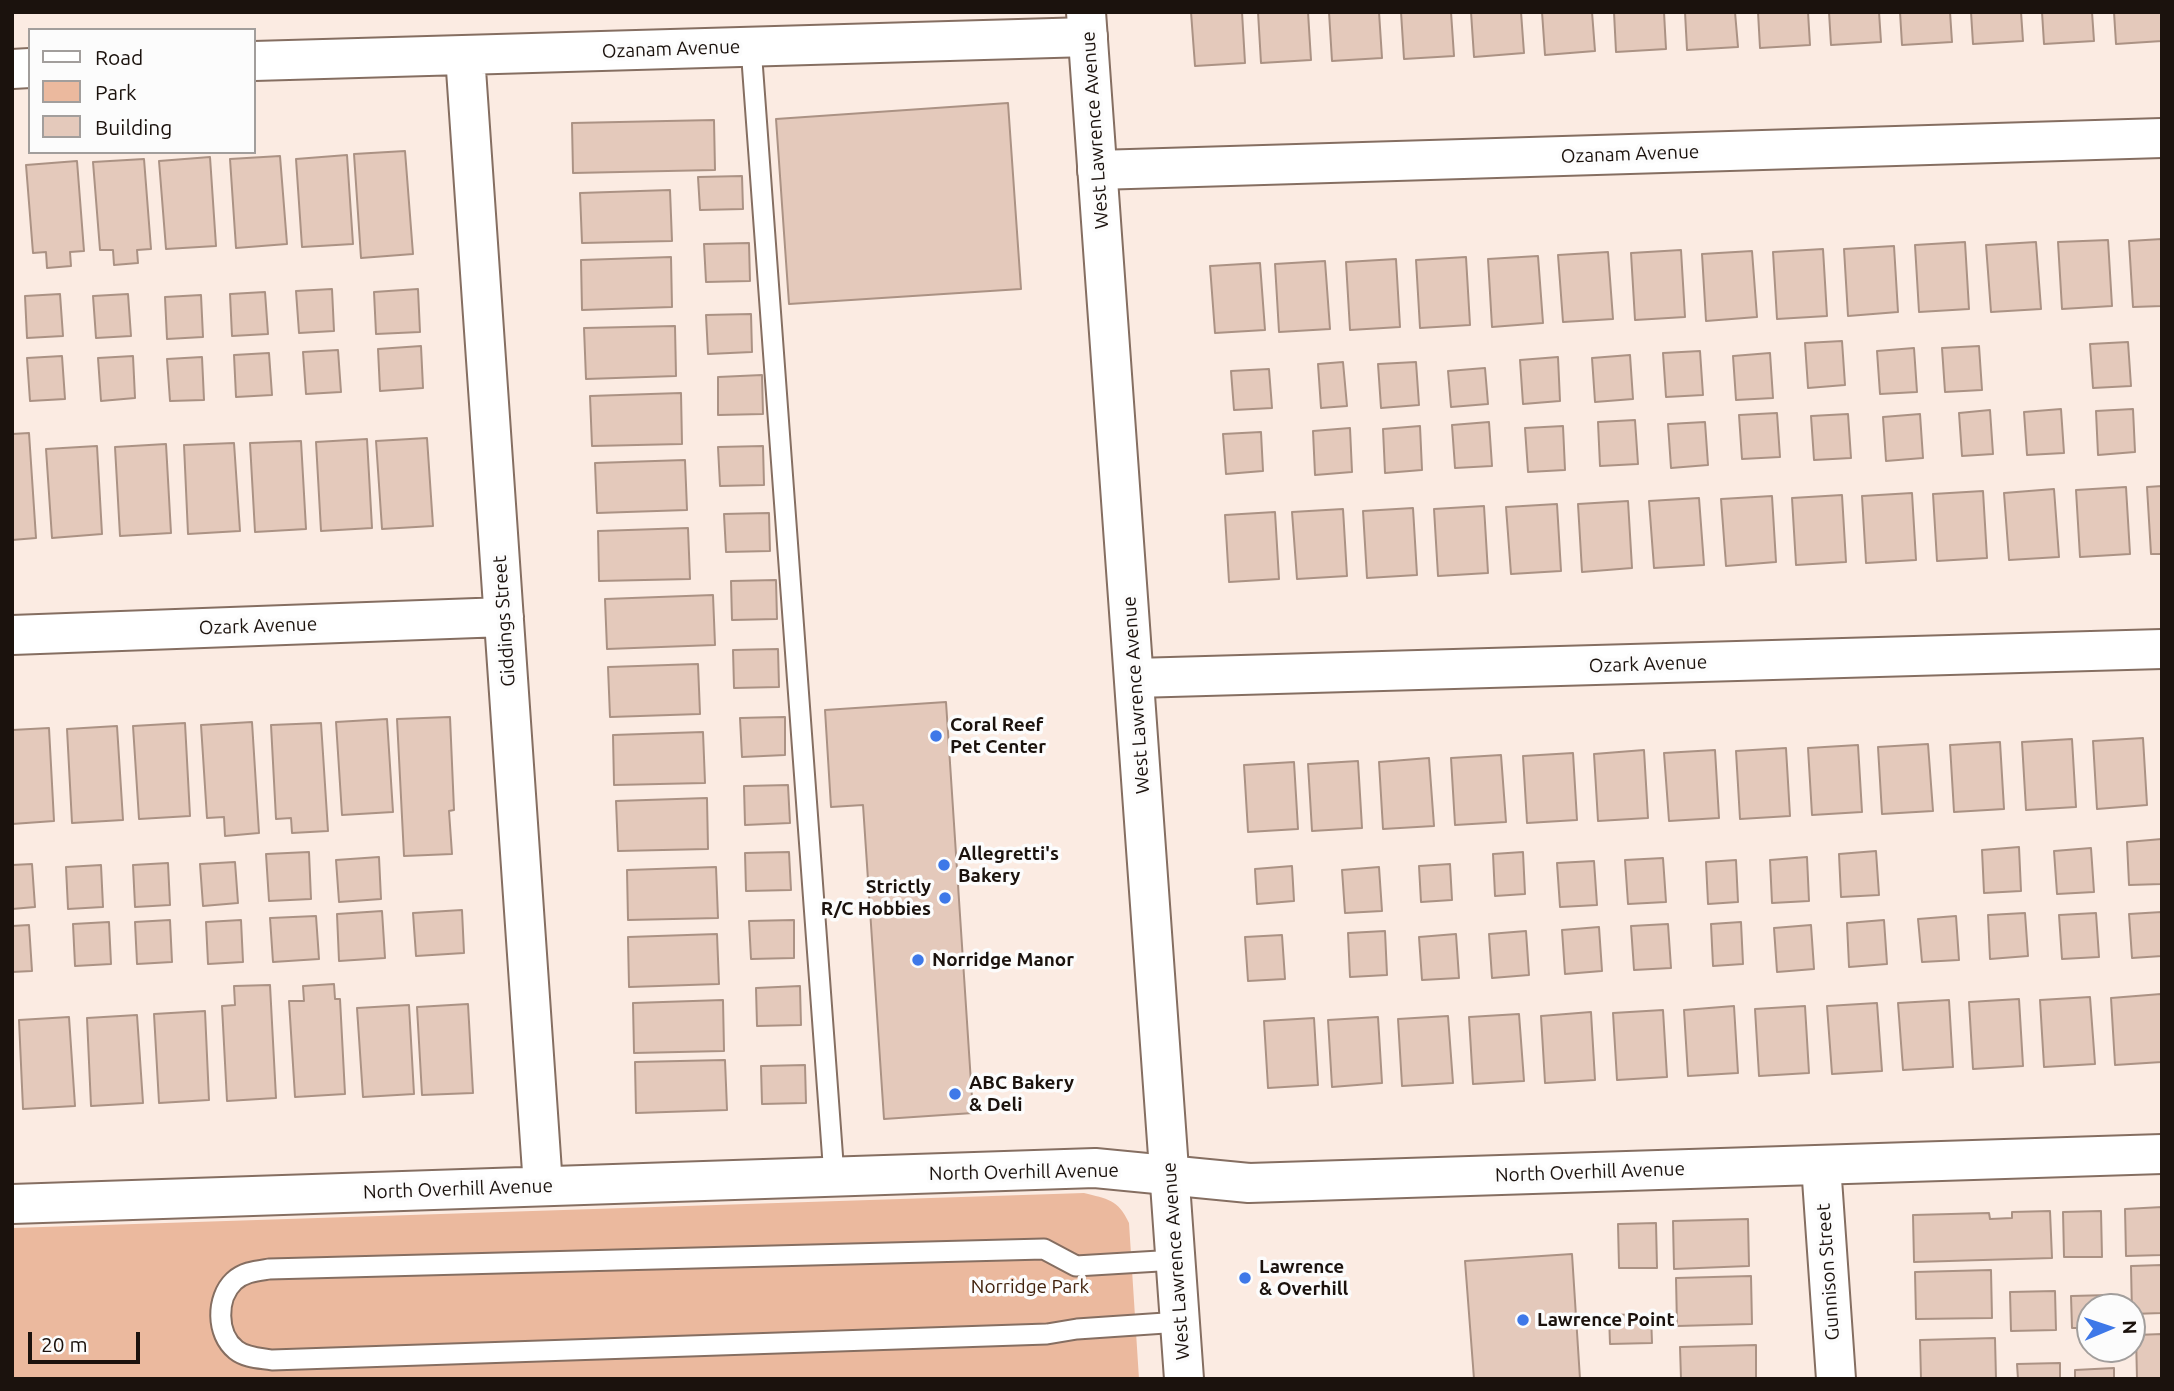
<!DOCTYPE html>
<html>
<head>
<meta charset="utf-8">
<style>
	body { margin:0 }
	#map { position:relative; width:2174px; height:1391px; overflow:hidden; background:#fbebe2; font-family:Ubuntu,sans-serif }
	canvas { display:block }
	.frame { position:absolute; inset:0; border:14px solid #1b120d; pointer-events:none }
	.legend { position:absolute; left:28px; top:28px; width:228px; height:126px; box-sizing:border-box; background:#fcfcfc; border:2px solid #a29e9c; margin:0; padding:9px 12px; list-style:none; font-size:21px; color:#1b120d }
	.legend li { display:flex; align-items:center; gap:14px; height:35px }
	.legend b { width:35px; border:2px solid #a29e9c }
	.north { position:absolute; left:2076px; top:1293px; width:70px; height:70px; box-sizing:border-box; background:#fcfcfc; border:2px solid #a29e9c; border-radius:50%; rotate:88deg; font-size:19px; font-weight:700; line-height:28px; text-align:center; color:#1b120d }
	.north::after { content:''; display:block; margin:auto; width:24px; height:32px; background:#3e78e8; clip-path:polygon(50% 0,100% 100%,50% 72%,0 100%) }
	.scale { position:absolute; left:28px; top:1332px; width:112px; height:32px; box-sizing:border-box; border:4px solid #1b120d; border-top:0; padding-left:9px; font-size:21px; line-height:24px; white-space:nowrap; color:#1b120d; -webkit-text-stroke:5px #fcfcfc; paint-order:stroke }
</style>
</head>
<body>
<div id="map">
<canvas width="2174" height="1391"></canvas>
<div class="frame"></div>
<ul class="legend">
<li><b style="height:9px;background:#fff"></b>Road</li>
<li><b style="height:19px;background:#ebb99e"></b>Park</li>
<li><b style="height:19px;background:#e4c9bb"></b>Building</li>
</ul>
<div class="north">N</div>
<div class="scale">20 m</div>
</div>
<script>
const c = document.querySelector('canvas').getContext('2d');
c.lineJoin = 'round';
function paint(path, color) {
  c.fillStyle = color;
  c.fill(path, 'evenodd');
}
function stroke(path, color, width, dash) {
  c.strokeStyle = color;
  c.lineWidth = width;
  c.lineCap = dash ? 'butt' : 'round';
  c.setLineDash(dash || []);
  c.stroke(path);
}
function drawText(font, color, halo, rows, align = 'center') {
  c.font = font + ' Ubuntu,sans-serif';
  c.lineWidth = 7;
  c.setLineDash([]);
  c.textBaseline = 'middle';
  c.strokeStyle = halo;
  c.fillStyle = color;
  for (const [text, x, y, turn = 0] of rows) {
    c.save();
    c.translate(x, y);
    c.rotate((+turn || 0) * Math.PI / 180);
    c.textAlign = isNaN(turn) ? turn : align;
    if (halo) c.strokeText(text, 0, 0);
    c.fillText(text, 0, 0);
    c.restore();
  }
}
paint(new Path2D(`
	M1084,1193C1107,1199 1118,1199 1129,1223L1139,1379H12V1228Z`), '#ebb99e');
const building = new Path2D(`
	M1191,12H1242L1245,63L1195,66Z
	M1258,12H1308L1311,60L1261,63Z
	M1329,12H1379L1382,58L1332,61Z
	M1401,12H1451L1454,56L1404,59Z
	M1471,12H1521L1524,53L1474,57Z
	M1542,12H1592L1595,51L1545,55Z
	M1614,12H1664L1666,49L1616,52Z
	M1685,12H1735L1738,47L1687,50Z
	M1758,12H1808L1810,45L1760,48Z
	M1829,12H1879L1881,42L1831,45Z
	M1900,12H1950L1952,42L1902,45Z
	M1971,12H2021L2023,41L1973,44Z
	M2042,12H2092L2094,41L2044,44Z
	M2114,12H2162V41L2116,44Z
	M1008,103L1021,289L789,304L776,119Z
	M714,120L715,170L573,173L572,123Z
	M405,151L413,254L361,258L354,154Z
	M347,155L353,244L302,247L296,159Z
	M280,156L287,244L236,248L230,159Z
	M210,157L216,246L166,249L159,161Z
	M144,159L151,249L137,250L138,263L114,265L113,250H100L93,162Z
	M77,161L84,251L70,252L71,266L47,268L46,252L33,253L26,165Z
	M742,176L743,209L700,210L698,177Z
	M670,190L672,241L582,243L580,193Z
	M2162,239V306L2133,307L2129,241Z
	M2108,240L2112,306L2062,309L2058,242Z
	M1965,242L1969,309L1919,312L1915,245Z
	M2036,242L2041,309L1991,312L1986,245Z
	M749,243L750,281L706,282L704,244Z
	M1894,246L1898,312L1848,316L1844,249Z
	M1823,249L1827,316L1777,319L1773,252Z
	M1681,250L1685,317L1635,320L1631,253Z
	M1752,251L1757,317L1706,321L1702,254Z
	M1608,252L1613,319L1563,322L1558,255Z
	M1538,256L1543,323L1492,327L1488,259Z
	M671,257L672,307L582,310L581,260Z
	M1466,257L1470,325L1420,328L1416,260Z
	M1396,259L1400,327L1350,330L1346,262Z
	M1325,261L1330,329L1279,332L1275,264Z
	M1260,263L1265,330L1215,333L1210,266Z
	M332,289L334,331L299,333L296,291Z
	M418,289L420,332L376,334L374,292Z
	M265,292L268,334L232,336L230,294Z
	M60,294L63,336L27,338L25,296Z
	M128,294L131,336L96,338L93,296Z
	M201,295L203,337L167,339L165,297Z
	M751,314L752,352L708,354L706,315Z
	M675,326L676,376L586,379L584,328Z
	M1842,341L1845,385L1808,388L1805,343Z
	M2128,342L2131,386L2093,388L2090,344Z
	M421,346L423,388L380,391L378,349Z
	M1979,346L1982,390L1945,392L1942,348Z
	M1914,348L1917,392L1880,394L1877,351Z
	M338,350L341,392L306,394L303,352Z
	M1700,351L1703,395L1666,397L1663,353Z
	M269,353L272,395L236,397L234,355Z
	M1770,353L1773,398L1736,400L1733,356Z
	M1630,355L1633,399L1595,402L1592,358Z
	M62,356L65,399L30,401L27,358Z
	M133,356L135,398L101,401L98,358Z
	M202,357L204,400L170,401L167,359Z
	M1558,357L1560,401L1523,404L1520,360Z
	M1343,362L1347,406L1321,408L1318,364Z
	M1416,362L1419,405L1381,408L1378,364Z
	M1485,368L1488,404L1451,407L1448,371Z
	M1269,369L1272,408L1234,410L1231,371Z
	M762,375L763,414L718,415V377Z
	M681,393L682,444L592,446L590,396Z
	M2061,409L2064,453L2027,455L2024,412Z
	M2133,409L2135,452L2098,455L2096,411Z
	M1990,410L1993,454L1962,456L1959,413Z
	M1777,413L1780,457L1742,459L1739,415Z
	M1848,414L1851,458L1814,460L1811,416Z
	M1920,414L1923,458L1886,461L1883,417Z
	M1635,420L1638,464L1600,466L1598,422Z
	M1489,422L1492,466L1455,468L1452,425Z
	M1705,422L1708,465L1671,468L1668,424Z
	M1420,426L1422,470L1385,473L1383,429Z
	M1563,426L1565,470L1528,472L1525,428Z
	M1350,428L1352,472L1315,475L1313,431Z
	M1261,432L1263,471L1226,474L1223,434Z
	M29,433L36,538L12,540V434Z
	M427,438L433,526L382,529L376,441Z
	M367,439L372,528L321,531L316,442Z
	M301,441L306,529L255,532L250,443Z
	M234,443L240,531L188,534L184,445Z
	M166,444L171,533L120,536L115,447Z
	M97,446L102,534L52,538L46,449Z
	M763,446L764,485L720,486L718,447Z
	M685,460L687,510L597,513L595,463Z
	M2162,486V554H2151L2147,487Z
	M2126,487L2130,554L2080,557L2076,490Z
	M2054,489L2059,557L2009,560L2004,493Z
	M1983,491L1987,558L1937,561L1933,494Z
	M1912,493L1916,560L1866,563L1862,496Z
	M1842,495L1846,562L1796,565L1792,498Z
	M1772,496L1776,562L1726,566L1721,499Z
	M1699,498L1704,565L1654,568L1649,501Z
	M1628,501L1632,568L1582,572L1578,504Z
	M1557,504L1561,571L1511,574L1506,507Z
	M1484,506L1488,573L1438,576L1434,509Z
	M1413,508L1417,575L1367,578L1363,511Z
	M1343,509L1347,576L1297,579L1292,512Z
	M1275,512L1279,579L1229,582L1225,515Z
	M769,513L770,551L726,552L724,514Z
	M688,528L690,579L599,581L598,531Z
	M776,580L777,619L732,620L731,581Z
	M713,595L715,645L607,649L605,599Z
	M778,649L779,687L734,688L733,650Z
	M698,664L700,714L610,717L608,667Z
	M946,702L973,1113L884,1119L863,805L831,807L825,710Z
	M450,717L454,810L449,811L452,854L404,856L397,719Z
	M785,717V755L742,757L740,718Z
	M387,719L393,812L342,815L336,722Z
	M252,722L259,833L225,836L224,817L207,818L201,725Z
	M185,723L190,816L139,819L133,726Z
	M321,723L328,831L292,833L291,818L276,819L271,725Z
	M117,726L123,820L72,823L67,729Z
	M49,728L54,821L12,824V730Z
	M703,732L705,783L614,785L613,735Z
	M2143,738L2147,805L2097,809L2093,741Z
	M2072,739L2076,807L2026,810L2022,742Z
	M2000,742L2004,809L1954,812L1950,745Z
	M1928,744L1933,811L1882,814L1878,747Z
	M1858,745L1862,812L1812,815L1808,748Z
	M1786,748L1790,816L1740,819L1736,751Z
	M1644,750L1648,818L1598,821L1594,754Z
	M1715,750L1719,818L1669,821L1664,753Z
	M1573,753L1577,820L1527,823L1523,756Z
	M1501,755L1506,822L1455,825L1451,758Z
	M1429,758L1434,826L1383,829L1379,762Z
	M1358,761L1362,828L1312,831L1308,764Z
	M1294,762L1298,829L1248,832L1244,765Z
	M788,785L790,823L745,825L744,786Z
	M707,798L708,849L618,851L616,801Z
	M2162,839V884L2129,885L2127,842Z
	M2019,847L2021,891L1984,893L1982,850Z
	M2091,848L2094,892L2057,894L2054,851Z
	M1876,851L1879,895L1841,897L1839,854Z
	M309,852L311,899L269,901L266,854Z
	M789,852L791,890L746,891L745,853Z
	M1523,852L1525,894L1495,896L1493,854Z
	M379,857L381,899L339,902L336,860Z
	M1807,857L1809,901L1772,903L1770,860Z
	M1663,858L1666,902L1628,904L1625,860Z
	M1736,860L1738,902L1708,904L1706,862Z
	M1594,861L1597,905L1560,907L1557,863Z
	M235,862L238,903L203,906L200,864Z
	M168,863L170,905L135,907L133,865Z
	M32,864L35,907L12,909V865Z
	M1450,864L1452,900L1421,902L1419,866Z
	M101,865L103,907L68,909L66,867Z
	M1292,866L1294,901L1257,904L1255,869Z
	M716,867L718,918L628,920L627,870Z
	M1379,867L1382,911L1345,913L1342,870Z
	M462,910L464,953L416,956L413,913Z
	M382,911L385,958L339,961L337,914Z
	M2162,912V956L2132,958L2129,914Z
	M2025,913L2028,956L1990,959L1988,915Z
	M2096,913L2099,957L2062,959L2059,915Z
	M316,916L319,959L273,962L270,918Z
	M1956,916L1959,960L1922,962L1918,919Z
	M170,920L172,962L137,964L135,922Z
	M241,920L243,962L208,964L206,922Z
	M794,920V958L751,959L749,921Z
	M1884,920L1887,964L1849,967L1847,923Z
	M109,922L111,964L75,966L73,924Z
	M1741,922L1743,964L1713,966L1711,924Z
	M1668,924L1671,968L1634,970L1631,926Z
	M29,925L32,971L12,972V926Z
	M1811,925L1814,969L1777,972L1774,928Z
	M1599,927L1602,971L1565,974L1562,930Z
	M1385,931L1387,975L1350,977L1348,933Z
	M1526,931L1529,975L1492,978L1489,934Z
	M717,934L719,984L629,987L628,937Z
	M1456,934L1459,978L1422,980L1419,937Z
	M1282,935L1285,979L1248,981L1245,937Z
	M334,984L335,999H340L345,1094L295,1097L289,1001H304L303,986Z
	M270,985L276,1098L227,1101L222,1006L235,1005L234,986Z
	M800,986L801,1025L757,1026L756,988Z
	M2161,994L2162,1062L2115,1065L2111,998Z
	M2090,997L2095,1064L2044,1067L2040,1000Z
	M2019,999L2023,1066L1973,1069L1969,1002Z
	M723,1000L724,1051L634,1053L633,1003Z
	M1949,1000L1953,1067L1903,1070L1898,1003Z
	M1877,1003L1882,1071L1832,1074L1827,1006Z
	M468,1004L473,1093L422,1095L417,1007Z
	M409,1005L414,1094L363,1097L357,1008Z
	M1734,1006L1738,1073L1688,1076L1684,1010Z
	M1805,1006L1809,1073L1759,1076L1755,1009Z
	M1663,1010L1667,1077L1617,1080L1613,1013Z
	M205,1011L209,1100L159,1103L154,1014Z
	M1591,1012L1595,1080L1545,1083L1541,1016Z
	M1519,1014L1524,1081L1473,1084L1469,1017Z
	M137,1015L143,1103L91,1106L87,1018Z
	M1448,1016L1453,1083L1402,1086L1398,1019Z
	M69,1017L75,1106L23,1109L19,1020Z
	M1378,1017L1382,1083L1332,1087L1328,1020Z
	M1314,1018L1318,1085L1268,1088L1264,1021Z
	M725,1060L727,1110L636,1113L635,1062Z
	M805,1065L806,1103L762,1104L761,1066Z
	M2162,1207V1255L2126,1256L2125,1209Z
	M2050,1211L2052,1258L1914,1262L1913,1215L1989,1213L1990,1219L2012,1218V1212Z
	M2101,1211L2102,1257H2064L2063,1212Z
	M1748,1219L1749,1266L1674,1269L1673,1221Z
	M1656,1223L1657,1268H1619L1618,1224Z
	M1572,1254L1580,1379H1474L1465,1261Z
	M2162,1265V1313L2132,1314L2131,1266Z
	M1991,1270L1992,1318L1916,1319L1915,1272Z
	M1751,1276L1752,1324L1677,1326L1676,1278Z
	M2055,1291L2056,1330L2011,1331L2010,1292Z
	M2110,1295V1307H2090V1328H2072L2071,1296Z
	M1651,1314L1652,1343L1610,1344L1609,1315Z
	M2162,1334V1379H2137L2136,1335Z
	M1995,1338L1996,1379H1921L1920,1340Z
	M1756,1345V1379H1681L1680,1347Z
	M2060,1363V1379H2018L2017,1364Z
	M2114,1368V1379H2075V1370Z`);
paint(building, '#e4c9bb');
stroke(building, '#ab9284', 2);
const lane = new Path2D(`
	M751,47L834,1176
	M1176,1260L1076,1266L1044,1249L269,1269C256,1271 244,1272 234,1281C216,1298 216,1334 236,1350C246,1358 260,1358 272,1360L1047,1334L1077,1329L1180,1322`);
const street = new Path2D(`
	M465,55L543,1186
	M254,61L1088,37
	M12,69L30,68
	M1097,170L2162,138
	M12,635L504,617
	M1135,678L2162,649
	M1821,1165L1836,1379
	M12,1204L1095,1168L1249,1183L2162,1154`);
const secondary = new Path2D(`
	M1086,12L1184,1379`);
stroke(lane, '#856e61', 23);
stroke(street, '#856e61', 42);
stroke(secondary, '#856e61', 42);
stroke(lane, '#fff', 19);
stroke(street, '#fff', 38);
stroke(secondary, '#fff', 38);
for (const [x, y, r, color] of [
	[936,736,7,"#3e78e8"],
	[944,865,7,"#3e78e8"],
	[945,898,7,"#3e78e8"],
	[918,960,7,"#3e78e8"],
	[955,1094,7,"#3e78e8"],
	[1245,1278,7,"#3e78e8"],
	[1523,1320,7,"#3e78e8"]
]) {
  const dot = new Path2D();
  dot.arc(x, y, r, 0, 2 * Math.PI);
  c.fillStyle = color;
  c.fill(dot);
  stroke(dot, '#fcfcfc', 2.5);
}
drawText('19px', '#1b120d', '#fcfcfc', [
	["Ozanam Avenue",671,49,-2],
	["West Lawrence Avenue",1095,130,-94],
	["Ozanam Avenue",1630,154,-2],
	["Giddings Street",504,621,-94],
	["Ozark Avenue",258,626,-2],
	["Ozark Avenue",1648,664,-2],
	["West Lawrence Avenue",1136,695,-94],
	["North Overhill Avenue",1024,1172,-1],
	["North Overhill Avenue",1590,1172,-2],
	["North Overhill Avenue",458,1189,-2],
	["West Lawrence Avenue",1176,1261,-94],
	["Gunnison Street",1828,1272,-94]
]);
drawText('bold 19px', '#1b120d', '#fcfcfc', [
	["Coral Reef",950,725],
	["Pet Center",950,747],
	["Allegretti's",958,854],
	["Bakery",958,876],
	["Strictly",931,887,"right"],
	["R/C Hobbies",931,909,"right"],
	["Norridge Manor",932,960],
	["ABC Bakery",969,1083],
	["& Deli",969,1105],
	["Lawrence",1259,1267],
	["& Overhill",1259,1289],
	["Lawrence Point",1537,1320]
], 'left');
drawText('19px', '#40200b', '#fcfcfc', [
	["Norridge Park",1030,1287]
]);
</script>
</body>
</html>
